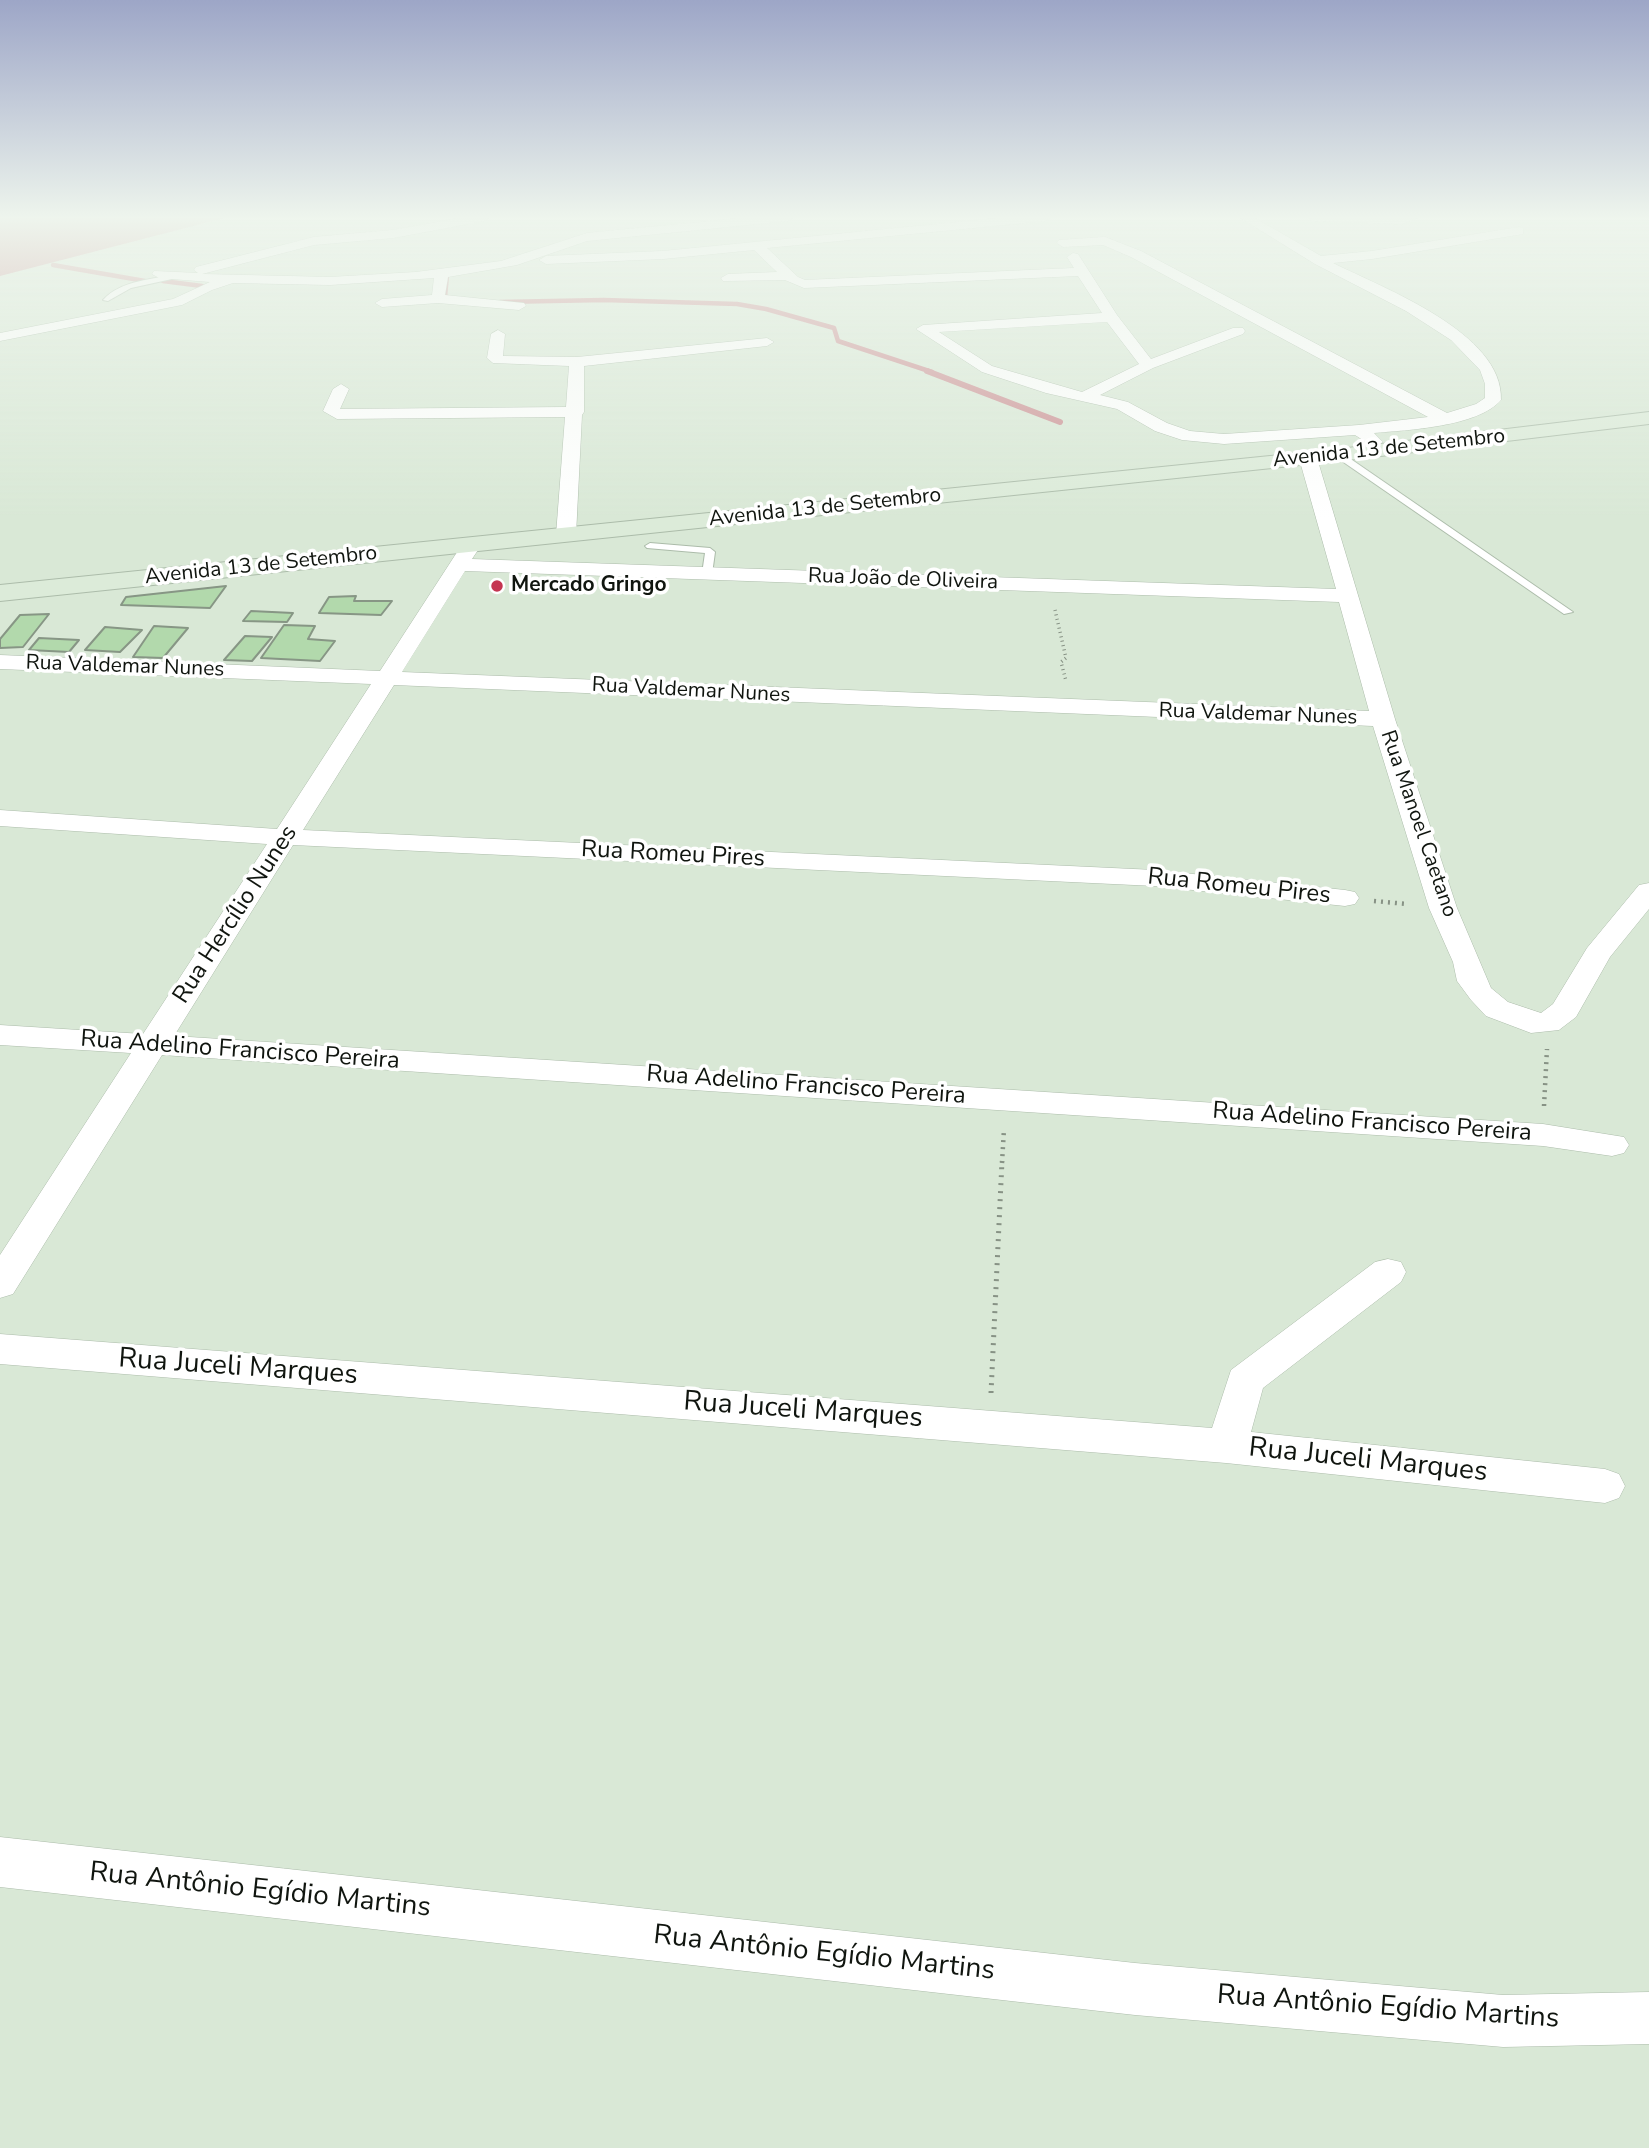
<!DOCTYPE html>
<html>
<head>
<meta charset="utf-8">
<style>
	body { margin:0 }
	canvas { display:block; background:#d9e8d6 }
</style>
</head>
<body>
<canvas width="1649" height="2148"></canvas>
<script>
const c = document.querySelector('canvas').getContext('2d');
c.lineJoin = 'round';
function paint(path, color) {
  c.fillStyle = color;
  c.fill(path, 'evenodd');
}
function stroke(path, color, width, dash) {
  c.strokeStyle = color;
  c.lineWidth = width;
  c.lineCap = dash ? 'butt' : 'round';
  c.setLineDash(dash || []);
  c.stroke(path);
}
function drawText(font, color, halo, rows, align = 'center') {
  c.font = font + ' "Nunito Sans",sans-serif';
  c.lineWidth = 7;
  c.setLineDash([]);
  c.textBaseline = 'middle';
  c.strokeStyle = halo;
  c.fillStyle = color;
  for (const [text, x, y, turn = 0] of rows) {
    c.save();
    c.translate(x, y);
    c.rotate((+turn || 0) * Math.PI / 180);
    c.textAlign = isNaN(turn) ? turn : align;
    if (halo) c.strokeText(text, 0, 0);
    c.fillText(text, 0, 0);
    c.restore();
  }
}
paint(new Path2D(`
	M0,217H228L0,276Z`), '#cd9195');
stroke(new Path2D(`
	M53,265L145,281
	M447,276L445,296L456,300
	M163,281L202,286
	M500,302L604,300L737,304L766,309L834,328L838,341L932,372`), '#cd9195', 4.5);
stroke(new Path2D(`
	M927,371L1060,422`), '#cd9195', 6);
const building = new Path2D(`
	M226,586L210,608L121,605L126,597Z
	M356,596L354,601H392L381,615L319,613L329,597Z
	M251,611L293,613L287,622L243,621Z
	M49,614L23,647L0,648V639L20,615Z
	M284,625L315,626L308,639L335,641L320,661L261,658Z
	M154,626L188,628L163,658L133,657Z
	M105,627L142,630L120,652L85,650Z
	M245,636L272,637L252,661L224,660Z
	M39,638L79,640L69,652L29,650Z`);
paint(building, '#b2d9ac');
stroke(building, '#879685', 2);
const service = new Path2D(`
	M179,274L181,277L131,288L108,301L103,300C121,280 154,279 179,274Z
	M1336,453H1342L1573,612L1564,614L1336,457Z
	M650,543L710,548L715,552L712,574L707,577L702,574L705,553L647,548L645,546Z`);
const minor = new Path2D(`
	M465,217H490L484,221L393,238L314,245L202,274L330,277L416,272L501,261L587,233L752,217H794L788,221L587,241L517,265L448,277L445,295L524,303L526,306L519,310L438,303L382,307L375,303L382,299L432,295L434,278L330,285L233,283L212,290L182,305L0,341V333L173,299L210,282L159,278L152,274L154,271L198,273L194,270L196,267L314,237L393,230Z
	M1009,217H1051L1045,221L767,248L798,277L805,280L1074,268L1067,257L1073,253L1078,254L1117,315L1151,359L1233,328H1243L1245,331L1243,334L1153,368L1100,395L1128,402L1167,423L1190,431L1224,434L1359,425L1428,417L1131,257L1103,245L1063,247L1057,243L1059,240L1105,237L1141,251L1447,413L1476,404L1485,398V384L1480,370L1451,340L1406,311L1315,264L1239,217H1253L1321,256L1372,251L1519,227L1523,228V234L1372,259L1333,263C1383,288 1504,333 1501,400C1478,427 1407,430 1374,433L1383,442L1374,447L1355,435L1224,444L1182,440L1155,431L1117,409L1046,393L982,372L916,329L923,325L1102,313L1078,276L804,288L785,280L723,281L721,278L728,274L777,272L754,250L663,259L546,264L539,260L546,256L663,251ZM1107,322L1139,364L1082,392L992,366L939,332Z
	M1308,217H1420L1402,224L1314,221Z
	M498,330L505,334L503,356L577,357L767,338L774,342L767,346L584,366V412L582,415L576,535L566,541L556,535L565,417L337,419L323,411L333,389L341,384L349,389L340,409L566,407L569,366L493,363L487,358L491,334Z
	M1308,453L1317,458L1395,719L1457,908L1491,988L1508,1002L1541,1013L1553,1004L1587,948L1639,885L1649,883V909L1610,957L1576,1017L1559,1030L1531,1033L1486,1016L1471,1000L1457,981L1453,962L1429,908L1373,726L394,685L303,830L1155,870L1345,890L1355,892L1359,898L1355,904L1345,906L1155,886L293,845L174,1036L1543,1124L1624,1137L1629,1145L1624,1153L1612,1156L1543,1146L162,1055L13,1294L0,1298V1255L131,1053L0,1045V1025L143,1034L267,844L0,826V810L277,829L371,684L0,669V655L380,671L463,543L470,541L480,547L472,559L1336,589L1299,458ZM465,571L1339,602L1369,711L402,672Z
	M1388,1259L1401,1262L1406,1272L1401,1282L1263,1388L1251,1432L1605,1469L1619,1474L1625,1486L1619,1498L1605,1503L1226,1463L0,1364V1334L1212,1428L1231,1370L1375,1262Z
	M0,1837L1135,1963L1503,1995L1649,1992V2044L1503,2047L1135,2015L0,1887Z`);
const secondary = new Path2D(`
	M1649,412V424L1339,461L0,601V585L1339,449Z`);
stroke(service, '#acbcaa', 2);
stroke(minor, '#acbcaa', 1);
stroke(secondary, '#acbcaa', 2);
stroke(new Path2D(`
	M1055,610L1066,658L1061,662L1066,681`), '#879285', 3.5, [1, 3.5]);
stroke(new Path2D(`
	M1374,901L1407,904
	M1544,1106L1547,1049
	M1002,1163L1004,1129`), '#879285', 4.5, [2, 5]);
stroke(new Path2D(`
	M991,1393L1002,1161`), '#879285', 5, [2, 6]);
paint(service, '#fff');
paint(minor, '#fff');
paint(secondary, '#dcebd9');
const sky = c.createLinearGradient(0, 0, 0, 518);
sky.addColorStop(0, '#9da6c7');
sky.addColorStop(0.42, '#eef5ed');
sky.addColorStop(1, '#eef5ed00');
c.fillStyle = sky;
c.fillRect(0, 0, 1649, 518);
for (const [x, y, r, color] of [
	[497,586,7,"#c53551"]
]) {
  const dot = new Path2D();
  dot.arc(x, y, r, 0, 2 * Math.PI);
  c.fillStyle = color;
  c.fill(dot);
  stroke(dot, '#fff', 2.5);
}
drawText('21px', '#10150f', '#fff', [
	["Avenida 13 de Setembro",1389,449,-6],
	["Avenida 13 de Setembro",825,508,-6],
	["Avenida 13 de Setembro",261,566,-6],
	["Rua João de Oliveira",903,580,2],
	["Rua Valdemar Nunes",125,667,2],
	["Rua Valdemar Nunes",691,691,3],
	["Rua Valdemar Nunes",1258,715,2],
	["Rua Manoel Caetano",1418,824,71]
]);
drawText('bold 21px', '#10150f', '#fff', [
	["Mercado Gringo",511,586]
], 'left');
drawText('24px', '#10150f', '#fff', [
	["Rua Romeu Pires",673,855,3],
	["Rua Romeu Pires",1239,887,6],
	["Rua Hercílio Nunes",236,915,-57],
	["Rua Adelino Francisco Pereira",240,1051,4],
	["Rua Adelino Francisco Pereira",806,1086,4],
	["Rua Adelino Francisco Pereira",1372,1123,4]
]);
drawText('28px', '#10150f', '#fff', [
	["Rua Juceli Marques",238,1368,4],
	["Rua Juceli Marques",803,1411,4],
	["Rua Juceli Marques",1368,1461,6],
	["Rua Antônio Egídio Martins",260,1891,6],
	["Rua Antônio Egídio Martins",824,1954,6],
	["Rua Antônio Egídio Martins",1388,2008,4]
]);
</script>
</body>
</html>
